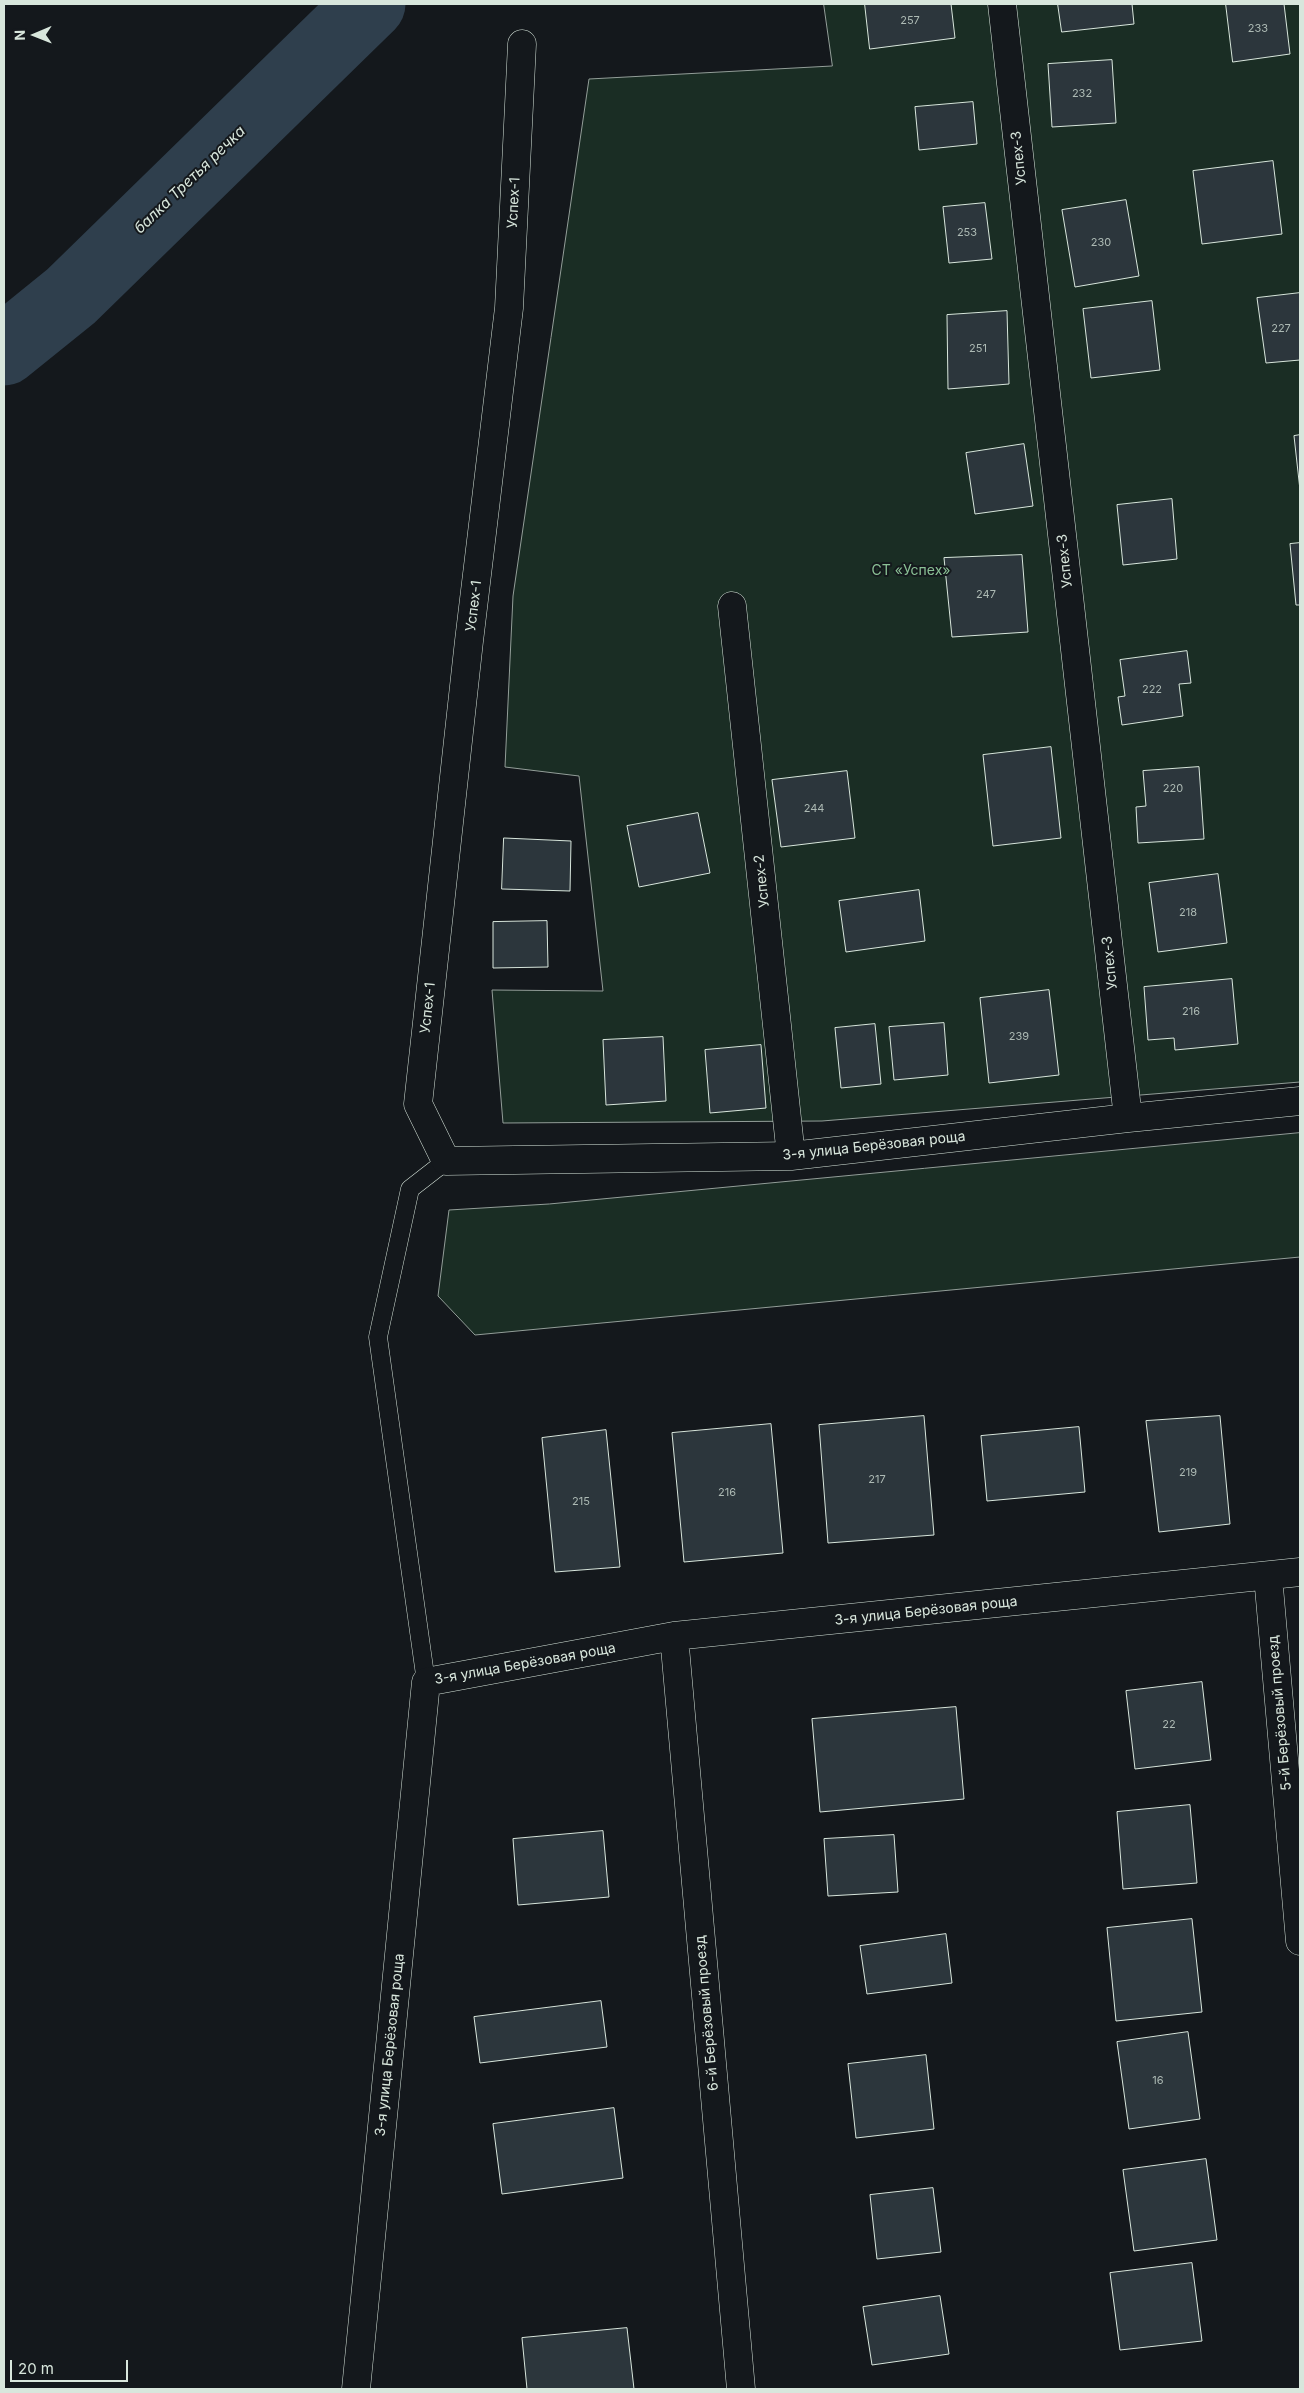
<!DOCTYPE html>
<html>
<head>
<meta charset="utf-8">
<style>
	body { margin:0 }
	#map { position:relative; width:1304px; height:2393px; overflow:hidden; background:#14181c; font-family:Inter,sans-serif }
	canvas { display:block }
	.frame { position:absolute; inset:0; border:5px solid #d8e6dc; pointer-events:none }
	.north { position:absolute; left:10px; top:10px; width:50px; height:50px; -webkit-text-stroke:4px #14181c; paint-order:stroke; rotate:269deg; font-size:14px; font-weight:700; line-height:20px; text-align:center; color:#d8e6dc }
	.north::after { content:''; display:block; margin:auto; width:18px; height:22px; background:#d8e6dc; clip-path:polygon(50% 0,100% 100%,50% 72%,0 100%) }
	.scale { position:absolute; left:10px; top:2360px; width:118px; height:22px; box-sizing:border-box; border:2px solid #d8e6dc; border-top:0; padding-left:6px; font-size:15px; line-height:18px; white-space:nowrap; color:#d8e6dc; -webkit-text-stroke:4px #14181c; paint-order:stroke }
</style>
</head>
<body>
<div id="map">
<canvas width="1304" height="2393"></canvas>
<div class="frame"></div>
<div class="north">N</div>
<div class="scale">20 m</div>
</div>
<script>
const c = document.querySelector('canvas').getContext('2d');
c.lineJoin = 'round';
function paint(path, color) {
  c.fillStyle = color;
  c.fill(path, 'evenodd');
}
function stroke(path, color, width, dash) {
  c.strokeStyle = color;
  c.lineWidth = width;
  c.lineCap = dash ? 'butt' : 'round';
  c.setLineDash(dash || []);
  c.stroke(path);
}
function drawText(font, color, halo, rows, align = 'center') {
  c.font = font + ' Inter,sans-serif';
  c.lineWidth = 4;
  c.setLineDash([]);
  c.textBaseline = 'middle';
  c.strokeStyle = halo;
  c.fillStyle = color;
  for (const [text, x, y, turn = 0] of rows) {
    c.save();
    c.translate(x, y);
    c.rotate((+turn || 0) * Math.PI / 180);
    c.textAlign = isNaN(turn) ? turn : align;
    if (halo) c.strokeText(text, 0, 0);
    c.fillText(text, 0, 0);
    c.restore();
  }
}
const green = new Path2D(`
	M824,4H1300V1082L822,1121L503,1123L492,990L603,991L579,776L505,767L513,596L589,79L832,66Z
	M1300,1133V1257L475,1335L438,1296L449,1210L549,1204Z`);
paint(green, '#1a2d24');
stroke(green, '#939e99', 1);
stroke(new Path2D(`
	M4,350L71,296L370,4`), '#2f3f4d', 71);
const building = new Path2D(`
	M865,4H951L955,38L870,49Z
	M1058,4H1132L1134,24L1062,32Z
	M1226,4H1284L1290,54L1233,62Z
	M1112,60L1116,123L1052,127L1048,64Z
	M973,102L977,144L919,150L915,107Z
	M1273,161L1282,234L1202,244L1193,171Z
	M1126,200L1139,276L1075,287L1062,210Z
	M985,203L992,259L949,263L943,207Z
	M1300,293V360L1266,363L1257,298Z
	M1152,301L1160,370L1091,378L1083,309Z
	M1007,311L1009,384L948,389L947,315Z
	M1300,435V490L1294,436Z
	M1024,444L1033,506L975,514L966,453Z
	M1172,499L1177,559L1123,565L1117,505Z
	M1300,543V605H1296L1290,544Z
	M1022,555L1028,632L952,637L944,558Z
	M1187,651L1191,683L1179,684L1183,716L1122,725L1118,697L1125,696L1120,660Z
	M1051,747L1061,838L993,846L983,755Z
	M1199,767L1204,839L1138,843L1136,807L1146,806L1143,771Z
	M847,771L855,838L781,847L772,780Z
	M698,813L710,873L639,887L627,826Z
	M504,838L571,841L570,891L502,889Z
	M1218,874L1227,943L1158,952L1149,883Z
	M919,890L925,941L846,952L839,901Z
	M547,921L548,967L493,968V922Z
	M1232,979L1238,1044L1175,1050L1174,1038L1148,1040L1144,987Z
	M1049,990L1059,1075L989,1083L980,998Z
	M944,1023L948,1075L894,1080L889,1027Z
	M875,1024L881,1084L841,1088L835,1028Z
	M663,1037L666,1101L606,1105L603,1040Z
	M761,1045L766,1108L710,1113L705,1050Z
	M924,1416L934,1535L828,1543L819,1425Z
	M1220,1416L1230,1524L1159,1532L1146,1421Z
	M771,1424L783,1553L684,1562L672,1433Z
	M1079,1427L1085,1492L987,1501L981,1436Z
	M606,1430L620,1567L555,1572L542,1438Z
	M1202,1682L1211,1760L1135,1769L1126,1691Z
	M956,1707L964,1799L820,1812L812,1719Z
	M1190,1805L1197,1883L1123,1889L1117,1812Z
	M603,1831L609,1897L518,1905L513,1839Z
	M894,1835L898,1892L828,1896L824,1839Z
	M1192,1919L1202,2012L1116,2021L1107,1928Z
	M946,1934L952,1983L867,1994L860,1946Z
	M601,2001L607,2047L480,2063L474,2017Z
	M1188,2032L1200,2119L1129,2129L1117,2042Z
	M926,2055L934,2129L856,2138L848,2064Z
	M614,2108L623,2178L502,2194L493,2124Z
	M1206,2159L1217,2240L1134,2251L1123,2170Z
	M933,2188L941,2252L877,2259L870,2195Z
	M1192,2263L1202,2341L1120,2350L1110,2273Z
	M940,2296L949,2354L872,2365L863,2307Z
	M627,2328L634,2389H527L522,2338Z`);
paint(building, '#2c363c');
stroke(building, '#d8e6dc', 1);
const lane = new Path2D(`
	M426,1682L378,1337L410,1189L446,1161`);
const street = new Path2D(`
	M1002,4L1128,1118
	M522,44L509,308L469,641L418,1104L446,1161L791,1156L1128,1118L1300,1101
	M732,606L791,1156
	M1268,1576L1300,1941
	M674,1636L741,2389
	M356,2389L426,1682L674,1636L1300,1572`);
stroke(lane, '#d8e6dc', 19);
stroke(street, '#d8e6dc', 29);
stroke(lane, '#14181c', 18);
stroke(street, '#14181c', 28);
drawText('11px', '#adbab4', null, [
	["257",910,21],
	["233",1258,29],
	["232",1082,94],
	["253",967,233],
	["230",1101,243],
	["227",1281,329],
	["251",978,349],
	["247",986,595],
	["222",1152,690],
	["220",1173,789],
	["244",814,809],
	["218",1188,913],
	["216",1191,1012],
	["239",1019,1037],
	["219",1188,1473],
	["217",877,1480],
	["216",727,1493],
	["215",581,1502],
	["22",1169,1725],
	["16",1158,2081]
]);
drawText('14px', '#d8e6dc', '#14181c', [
	["Успех-3",1019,158,-96],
	["Успех-1",514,203,-87],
	["Успех-3",1065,561,-96],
	["Успех-1",474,606,-83],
	["Успех-2",762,881,-96],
	["Успех-3",1110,963,-96],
	["Успех-1",428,1008,-84],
	["3-я улица Берёзовая роща",874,1146,-6],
	["3-я улица Берёзовая роща",926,1611,-6],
	["3-я улица Берёзовая роща",525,1664,-10],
	["5-й Берёзовый проезд",1280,1713,-95],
	["6-й Берёзовый проезд",707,2013,-95],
	["3-я улица Берёзовая роща",390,2045,-84]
]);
drawText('14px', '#8ac095', '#14181c', [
	["СТ «Успех»",911,571]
]);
drawText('italic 15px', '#d8e6dc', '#14181c', [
	["балка Третья речка",190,180,-44]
]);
</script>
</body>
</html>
